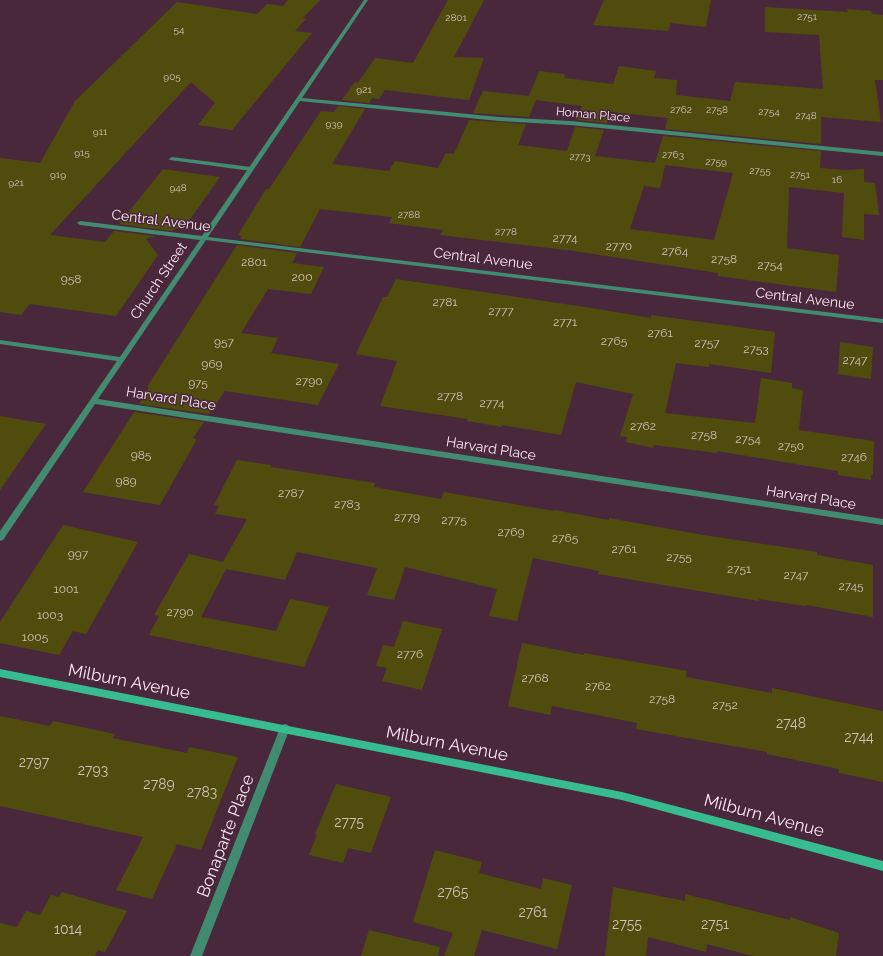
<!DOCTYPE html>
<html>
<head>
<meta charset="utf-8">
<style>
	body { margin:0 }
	canvas { display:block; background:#49283b }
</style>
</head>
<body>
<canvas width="883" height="956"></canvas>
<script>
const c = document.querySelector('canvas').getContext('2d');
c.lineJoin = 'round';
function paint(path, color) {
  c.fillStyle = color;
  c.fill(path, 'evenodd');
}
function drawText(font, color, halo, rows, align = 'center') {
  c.font = font + ' Raleway,sans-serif';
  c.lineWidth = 3;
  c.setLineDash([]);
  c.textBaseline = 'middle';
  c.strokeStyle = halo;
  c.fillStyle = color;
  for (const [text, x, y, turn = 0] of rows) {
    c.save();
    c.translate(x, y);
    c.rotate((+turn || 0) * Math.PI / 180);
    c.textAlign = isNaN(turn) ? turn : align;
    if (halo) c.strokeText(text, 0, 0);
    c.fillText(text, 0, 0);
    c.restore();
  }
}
paint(new Path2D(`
	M288,0H320L303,18L306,19L295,31L312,33L232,130L198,125L215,103L191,82L50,235L105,242L114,231L155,236L146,239L158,255L116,316L30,304L21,315L0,312V158L40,163L75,101L177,2L257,14L267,4L283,6Z
	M448,0H484L454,57L484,58L469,100L385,90L379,99L372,98L369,103L342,100L355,82L358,83L375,58L413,63Z
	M604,0H711L706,27L671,23L668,31L593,25Z
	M765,7L848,12L847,9L871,11L872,14L883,15V80H875L881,122L821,117V144L665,129L668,118L610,112L607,123L577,120L582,106L536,100L529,117L473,113L483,91L529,96L539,71L565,74L564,78L613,84L619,66L656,71L654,78L677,80L676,95L730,101L735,82L823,89L819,35L765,32Z
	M338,106L365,109L332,164L389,171L395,161L438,168L446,153L454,154L469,120L526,124L518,145L567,151L575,127L604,130L595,156L655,163L663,136L821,151L820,168L845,170L864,169V182L875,183L879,215L864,214V240L842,237L844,193L789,187L787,248L839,255L836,292L718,276V273L574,251L440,235L443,230L389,223L392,217L320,209L300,247L240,239L242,236L238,235L266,189H269L321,111L334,112ZM665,165L733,173L714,240L630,229L644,186L660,188Z
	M163,169L220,177L186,225L171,231L119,224Z
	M237,245L297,253L292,263L324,267L311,294L268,289L241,333L278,338L271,353L339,364L318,405L225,391L209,414L139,404L149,387H147Z
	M396,279L585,307L651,318V315L775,332L771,373L709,364V367L676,363L665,413L755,423L761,378L792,383V388L803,390L799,430L874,441L873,475H871V480L838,475V471L717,451V453L654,445L653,448L626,442L627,437L620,436L633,394L576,382L561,435L502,425V427L467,421L468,419L380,406L397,361L356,354L383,297H387Z
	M840,342L873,347L871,379L838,374Z
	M134,412L204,422L193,438L197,439L160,505L83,492Z
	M0,416L46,424L0,490Z
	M237,460L271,465V467L375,483L374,487L441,499L444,492L554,511V510L609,520V518L703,535L817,552V555L873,565V617L806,605L805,606L759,599V601L598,574L599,571L533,558L517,621L489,616L497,589L405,567L394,600L367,595L377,568L297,552L285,580L226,569L201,617L276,631L290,599L329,607L304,667L149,635L159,616L154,615L189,554L223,562L247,519L215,514L219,506L214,505Z
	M63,525L138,542L86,634L73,631L59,655L0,643V622Z
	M403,621L442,629L422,690L382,681L387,668L376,666L383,645L394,647Z
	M522,643L584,655V653L687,671L686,677L772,693V688L883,711V782L839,773V769L767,754V752L636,729L637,723L552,706L550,715L508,706Z
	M0,716L50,726L53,721L115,734L112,738L187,753L189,747L238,757L201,850L177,844L152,899L116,890L143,837L0,806Z
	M336,784L391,797L371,853L348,848L343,863L309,855L317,835L315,834Z
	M435,850L482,862L479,873L541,889L543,878L572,885L557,949L482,930L474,956H444L453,933L413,922Z
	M613,887L685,901V894L790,920V917L839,933L836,956H753L707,944L706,952L648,937L646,956H605Z
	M62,892L127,911L105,952L98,950L95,956H0V923L17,927L26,911L40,915L51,895L59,897Z
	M369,930L440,947L438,956H361Z`), '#504c0d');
paint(new Path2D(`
	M172,157L251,167L254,169L251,171L170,160L169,159Z`), '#418c70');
paint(new Path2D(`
	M364,0H368L302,98L499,117L570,121L883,152V156L570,125L499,121L300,101L208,237L883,319V323L206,240L98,399L883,519V525L95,404L3,540L0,541V531L117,361L0,344V340L120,357L200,240L80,225L77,223L80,221L202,236Z
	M285,724L288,725L290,728L202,956H190L280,728L282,725Z`), '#418c70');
paint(new Path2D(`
	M0,669L622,792L883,861V871L622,800L0,677Z`), '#37bc90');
drawText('10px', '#d1c0b8', null, [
	["2751",807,17],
	["2801",456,18],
	["54",179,30],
	["905",172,77],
	["921",364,90],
	["2762",681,110],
	["2758",717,110],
	["2754",769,112],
	["2748",806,116],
	["939",334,124],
	["911",100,132],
	["915",82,153],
	["2763",673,155],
	["2773",580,157],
	["2759",716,162],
	["2755",760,171],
	["919",58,175],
	["2751",800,175],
	["16",837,180],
	["921",16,183],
	["948",178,188],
	["2788",409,215],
	["2778",506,232]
]);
drawText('12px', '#fce6f1', '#49283b', [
	["Homan Place",593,115,5]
]);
drawText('12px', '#d1c0b8', null, [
	["2774",565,238],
	["2770",619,246],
	["2764",675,251],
	["2758",724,259],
	["2801",254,262],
	["2754",770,265],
	["200",302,277],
	["958",71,279],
	["2781",445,302],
	["2777",501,311],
	["2771",565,322],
	["2761",660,333],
	["2765",614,341],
	["957",224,342],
	["2757",707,343],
	["2753",756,349],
	["2747",855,360],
	["969",212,364],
	["2790",309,381],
	["975",198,383],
	["2778",450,396],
	["2774",492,403],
	["2762",643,426],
	["2758",704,435],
	["2754",748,439],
	["2750",791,446],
	["985",141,455],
	["2746",854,457],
	["989",126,481],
	["2787",291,493],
	["2783",347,504],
	["2779",407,517],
	["2775",454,520],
	["2769",511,532],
	["2765",565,538],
	["2761",624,549],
	["997",78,554],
	["2755",679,557],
	["2751",739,569],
	["2747",796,575],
	["2745",851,586],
	["1001",66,589],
	["2790",180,612],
	["1003",50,615],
	["1005",35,637],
	["2776",410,654],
	["2768",535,678],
	["2762",598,686],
	["2758",662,699],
	["2752",725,705]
]);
drawText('14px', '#fce6f1', '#49283b', [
	["Central Avenue",161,221,7],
	["Central Avenue",483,259,7],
	["Church Street",159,281,-56],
	["Central Avenue",805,299,7],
	["Harvard Place",171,399,9],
	["Harvard Place",491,449,9],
	["Harvard Place",811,498,9]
]);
drawText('14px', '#d1c0b8', null, [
	["2748",791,724],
	["2744",859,738],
	["2797",34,763],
	["2793",93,771],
	["2789",159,785],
	["2783",202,793],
	["2775",349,823],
	["2765",453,893],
	["2761",533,913],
	["2755",627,925],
	["2751",715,925],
	["1014",68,930]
]);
drawText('17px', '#fce6f1', '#49283b', [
	["Milburn Avenue",129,682,11],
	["Milburn Avenue",447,744,11],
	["Milburn Avenue",764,816,15],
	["Bonaparte Place",226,836,-69]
]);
</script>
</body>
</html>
